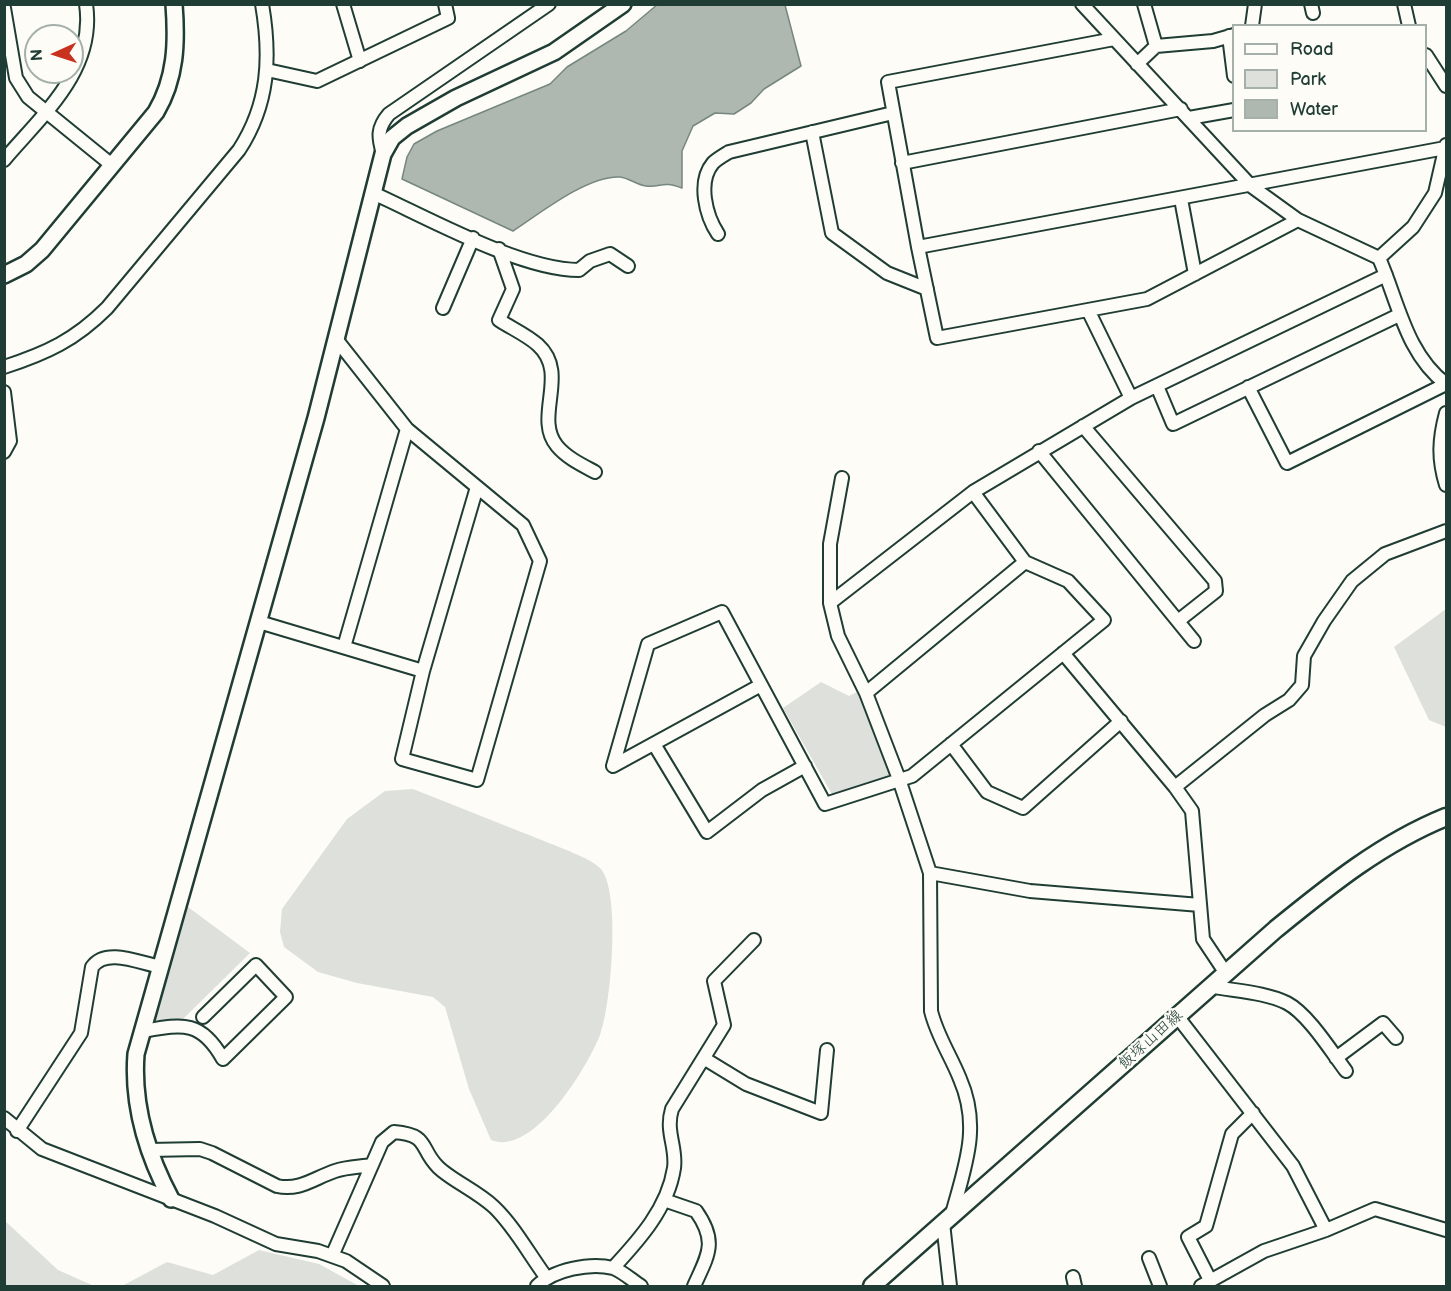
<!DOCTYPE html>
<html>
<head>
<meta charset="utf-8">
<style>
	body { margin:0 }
	#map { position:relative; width:1451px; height:1291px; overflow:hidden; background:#fdfcf7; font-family:"Balsamiq Sans",sans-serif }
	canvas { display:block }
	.frame { position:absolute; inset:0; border:6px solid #1f3d34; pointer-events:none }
	.legend { position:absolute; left:1232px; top:24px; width:195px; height:108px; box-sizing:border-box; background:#fdfcf7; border:2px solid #a4b0a9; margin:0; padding:8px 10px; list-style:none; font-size:18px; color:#1f3d34 }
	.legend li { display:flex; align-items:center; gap:12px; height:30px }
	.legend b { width:30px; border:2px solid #a4b0a9 }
	.north { position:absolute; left:24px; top:24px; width:60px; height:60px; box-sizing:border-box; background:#fdfcf7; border:2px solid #a4b0a9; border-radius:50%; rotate:267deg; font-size:16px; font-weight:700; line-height:24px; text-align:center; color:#1f3d34 }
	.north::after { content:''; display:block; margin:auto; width:21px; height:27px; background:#c8321e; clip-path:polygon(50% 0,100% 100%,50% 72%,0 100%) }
</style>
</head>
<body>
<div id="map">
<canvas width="1451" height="1291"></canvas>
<div class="frame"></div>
<ul class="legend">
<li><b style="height:8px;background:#fdfcf7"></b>Road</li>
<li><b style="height:16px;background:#dde0db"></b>Park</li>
<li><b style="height:16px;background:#aeb8b1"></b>Water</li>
</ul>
<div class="north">N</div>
</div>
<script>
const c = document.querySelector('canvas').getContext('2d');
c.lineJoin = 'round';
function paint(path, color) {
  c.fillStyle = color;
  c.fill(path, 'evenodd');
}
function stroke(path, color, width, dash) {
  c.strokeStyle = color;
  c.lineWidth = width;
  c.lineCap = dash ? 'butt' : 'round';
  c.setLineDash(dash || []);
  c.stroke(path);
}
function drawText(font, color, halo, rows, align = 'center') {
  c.font = font + ' "Balsamiq Sans","Klee One",sans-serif';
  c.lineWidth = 4.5;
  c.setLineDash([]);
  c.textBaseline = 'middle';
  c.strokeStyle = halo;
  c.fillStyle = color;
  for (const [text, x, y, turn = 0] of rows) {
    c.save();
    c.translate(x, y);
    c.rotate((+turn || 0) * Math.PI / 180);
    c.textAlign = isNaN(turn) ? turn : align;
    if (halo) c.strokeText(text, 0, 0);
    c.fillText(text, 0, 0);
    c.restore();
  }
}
paint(new Path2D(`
	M1446,609V727L1429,720L1394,647Z
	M821,682L849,696L857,692L890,769L888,779L833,796L783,708Z
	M413,789C457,806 500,824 544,841C558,847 591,858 601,869C621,893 611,1006 600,1035C587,1068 533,1157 491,1140L469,1089L445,1007L433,997L357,983L318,972L284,947L280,932L282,909L347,819L385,791Z
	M188,907L250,953L182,1020H156Z
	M4,1220L58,1270L94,1286H5Z
	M259,1250L319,1264L359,1286H122L167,1262L213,1275Z`), '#dde0db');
const water = new Path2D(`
	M658,4L785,5L801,66L764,89L751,103L734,114L715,113L693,126L682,151V188C661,180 662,188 646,186C637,185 629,178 620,177C588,175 539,214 513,231L402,179L407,157L414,144L437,131L550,84L567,67L626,31Z`);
paint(water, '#aeb8b1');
stroke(water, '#75877f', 1.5);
const minor = new Path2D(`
	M343,4L360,61
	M1082,4L1251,186L1298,220L1379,258C1398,301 1406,354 1446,384
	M1144,4L1156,46
	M1311,4L1313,13
	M1404,4L1409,26
	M4,8L16,78L28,97L113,166
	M1252,26L1255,4
	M1229,36L1234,76
	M1114,39L888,82L918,247L1445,148
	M1426,55L1446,86
	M1137,64L1156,46L1213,41L1234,35
	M267,70L317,81L448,18L445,4
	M1189,118L1234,110
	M812,132L832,233L887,273L927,289
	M383,154C378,137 377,128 389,114L549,4
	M4,160C43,114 96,70 86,4
	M902,163L1181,109
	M373,193C428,218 521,270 579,270L590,261L610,254L628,266
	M1181,199L1195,274
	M718,234C706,216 697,182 713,163C717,159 724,155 729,152L893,113
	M918,247L937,338L1147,299L1298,220
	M499,249L513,289L499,320C511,328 527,335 538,345C570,374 533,417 557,446C567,458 582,465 595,472
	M1379,258L1413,227L1435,193L1446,145
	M443,308L473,238
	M1088,310L1131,398
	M336,339L407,429L523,525L540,561L477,780L402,759L423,671L477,487
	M4,367C47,353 75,340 107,308L239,150C269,104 271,57 262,4
	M1157,386L1173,424L1399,315
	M1248,387L1287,463L1446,384
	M4,392L10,441L4,452
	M1446,413C1439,439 1438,459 1446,485
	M1083,426L1215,581L1216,591L1178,621
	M1039,451L1194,641
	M842,478L830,544V603L838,636L866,693L899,779L930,873L931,1011C937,1036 951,1056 960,1079C981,1127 965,1166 952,1214
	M973,492L1131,398L1386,275
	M259,622L423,671
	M344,647L407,429
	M1063,653L1175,787L1192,811L1203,939L1225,972
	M761,685L613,766L648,644L722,612L825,804L912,776L1104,620L1068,581L1025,562L973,492L830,603
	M866,693L1025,562
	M654,744L707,832L762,790L805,766
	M951,744L987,792L1023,808L1121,721
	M1175,787L1265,715L1289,700L1302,685L1304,656L1324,621L1352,581L1385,554L1446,531
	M930,873L1030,891L1200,905
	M1209,986C1234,991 1265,992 1287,1003C1308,1014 1331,1051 1346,1071
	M1177,1016L1293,1166L1326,1230
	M143,1031C183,1024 201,1020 223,1059L286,997L256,965L203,1017
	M1336,1058L1383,1023L1396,1038
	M705,1059L746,1084L821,1113L827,1050
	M4,1118L42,1149L215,1216L276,1244L318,1251L346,1261L383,1286
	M17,1131L81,1033L92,967C106,947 140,963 161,967
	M149,1150L200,1149L212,1153L277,1186C300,1191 314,1178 335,1171C347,1167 360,1167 372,1165
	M664,1200L696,1211C718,1242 708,1255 694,1286
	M943,1223L950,1286
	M332,1256L382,1142L394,1132C430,1135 419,1148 438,1167C451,1180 477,1191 494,1207C514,1226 529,1254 546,1277
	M1149,1258L1160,1286
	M613,1268C639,1240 668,1208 674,1168C677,1147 665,1132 672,1109L724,1025L714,981L754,940
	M1073,1277L1075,1286
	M1210,1280L1188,1237L1206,1226L1232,1134L1253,1113
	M537,1286C553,1270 590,1262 613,1268C622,1271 633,1281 641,1286
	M1201,1286L1264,1251L1326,1230L1375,1209L1446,1230`);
const tertiary = new Path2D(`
	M4,275L26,264L42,250L156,112C176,78 177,43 174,4
	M171,1199C147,1154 132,1106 136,1054L316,418L383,154L392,138L407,126L456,98L554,52L623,4`);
const secondary = new Path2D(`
	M872,1286L1276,929C1330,885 1382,843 1446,817`);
stroke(minor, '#1f3d34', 16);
stroke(tertiary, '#1f3d34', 20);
stroke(secondary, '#1f3d34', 21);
stroke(minor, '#fdfcf7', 12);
stroke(tertiary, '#fdfcf7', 15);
stroke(secondary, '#fdfcf7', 16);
drawText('16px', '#1f3d34', '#fdfcf7', [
	["飯塚山田線",1151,1040,-42]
]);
</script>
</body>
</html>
